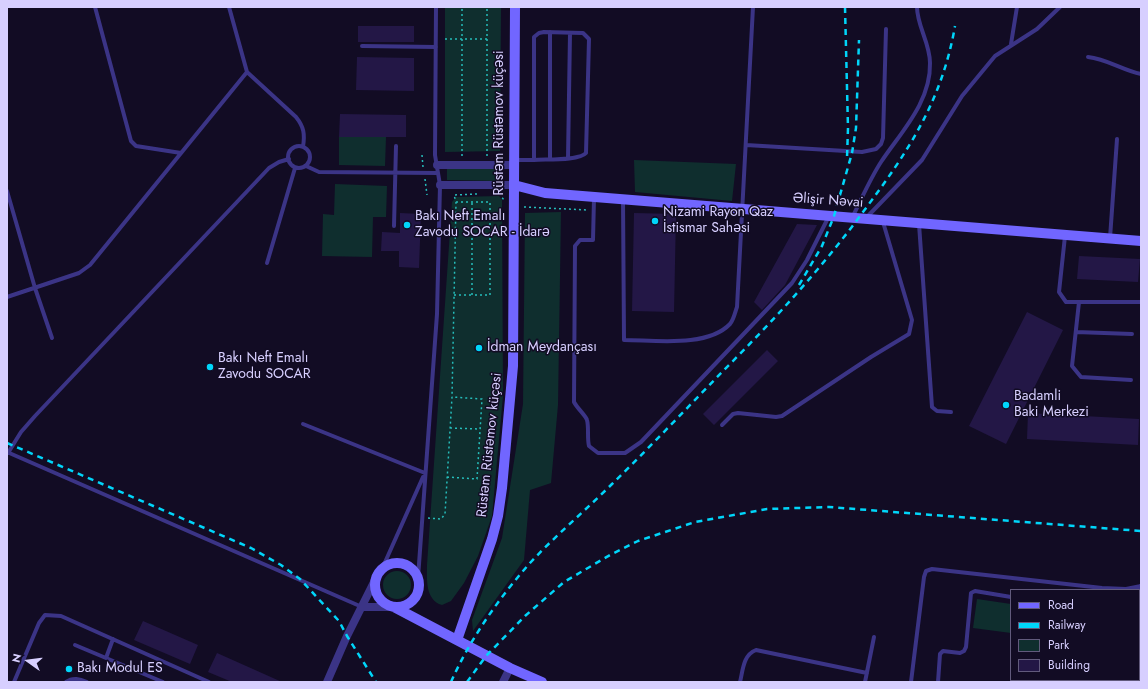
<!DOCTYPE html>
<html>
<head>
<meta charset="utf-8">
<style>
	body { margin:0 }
	#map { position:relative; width:1148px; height:689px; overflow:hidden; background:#120c24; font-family:Jost,sans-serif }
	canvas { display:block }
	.frame { position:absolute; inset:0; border:8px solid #d7cfff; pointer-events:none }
	.legend { position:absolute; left:1010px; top:589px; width:130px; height:92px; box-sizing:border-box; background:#120c24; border:1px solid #615a7c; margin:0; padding:5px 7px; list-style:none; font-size:12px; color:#d7cfff }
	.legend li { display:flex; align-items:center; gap:8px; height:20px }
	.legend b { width:20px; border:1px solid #615a7c }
	.north { position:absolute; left:8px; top:641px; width:40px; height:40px; -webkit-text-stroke:3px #120c24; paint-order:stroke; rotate:284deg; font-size:11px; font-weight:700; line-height:16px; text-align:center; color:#d7cfff }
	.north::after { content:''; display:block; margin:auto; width:14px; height:18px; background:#d7cfff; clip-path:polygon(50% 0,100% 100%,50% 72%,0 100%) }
</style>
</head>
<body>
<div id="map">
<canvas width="1148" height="689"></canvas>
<div class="frame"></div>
<ul class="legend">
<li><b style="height:5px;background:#7166ff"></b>Road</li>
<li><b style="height:5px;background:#00d6fa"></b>Railway</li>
<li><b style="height:11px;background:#0f2e2e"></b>Park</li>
<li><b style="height:11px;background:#231746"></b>Building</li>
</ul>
<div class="north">N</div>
</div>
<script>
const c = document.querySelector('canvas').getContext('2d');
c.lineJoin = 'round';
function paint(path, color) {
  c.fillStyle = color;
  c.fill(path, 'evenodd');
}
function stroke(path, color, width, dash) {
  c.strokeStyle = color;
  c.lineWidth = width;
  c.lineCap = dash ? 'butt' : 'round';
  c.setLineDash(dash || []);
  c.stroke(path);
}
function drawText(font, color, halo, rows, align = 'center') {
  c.font = font + ' Jost,sans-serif';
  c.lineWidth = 3;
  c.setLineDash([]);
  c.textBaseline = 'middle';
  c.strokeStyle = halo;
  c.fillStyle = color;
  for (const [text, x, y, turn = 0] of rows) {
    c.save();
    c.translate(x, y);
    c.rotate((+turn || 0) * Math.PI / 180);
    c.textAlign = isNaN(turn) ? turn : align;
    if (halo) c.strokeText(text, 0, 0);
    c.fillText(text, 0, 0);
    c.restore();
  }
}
paint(new Path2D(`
	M445,7H501L500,151L445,152Z
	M339,137H386L385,166L339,165Z
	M634,160L736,164L732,201L635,192Z
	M447,168H500V181L447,180Z
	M335,184L387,186L386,217H373L372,257L322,256L323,214L334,215Z
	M499,196L502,200L503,396L492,516L478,556L464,583L451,601L442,605C425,600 427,579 427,565L452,202L456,197Z
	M561,212L558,405L551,483L530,490L524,560L473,631L472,620L502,538L523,404L525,213Z
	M383 585a14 14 0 1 1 28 0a14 14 0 1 1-28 0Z
	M977,599L1011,604V633L973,628Z`), '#0f2e2e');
paint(new Path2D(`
	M358,26H414V42H358Z
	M357,57L414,58V91L356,90Z
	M340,114L406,115V137H339Z
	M400,213L421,214L419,268L399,267V251H381L382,232L400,233Z
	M634,213L676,214L674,312L632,311Z
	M797,224L817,225L785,285L762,310L754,302Z
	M1079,256L1140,259L1138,282L1077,279Z
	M1027,312L1063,330L1006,444L969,426Z
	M767,350L778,361L714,425L703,414Z
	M1028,413L1139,419L1138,445L1027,439Z
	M143,621L198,645L190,664L134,640Z
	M217,653L282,682H232L208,672Z`), '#231746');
stroke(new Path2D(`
	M445,39H487
	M422,155L423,167
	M462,156V7
	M487,156V7
	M425,179L427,195
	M499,194L504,200
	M456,202H490V295H472V202
	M524,207L588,210
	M454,295H472
	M450,428L480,429
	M447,477L477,479L482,399L452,397
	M428,518L441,519L445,514L452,397L456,202L454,195L477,194`), '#26bdbb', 1.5, [2, 3]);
stroke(new Path2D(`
	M95,7L131,141L136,146L181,153
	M1011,44L1017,7
	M362,46L436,47
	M1088,57C1107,59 1122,70 1141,74
	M247,72L296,117C304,127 305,134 303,147
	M746,145L862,152L876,149L881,144L883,138L886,29
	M288 157a11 11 0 1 1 22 0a11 11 0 1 1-22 0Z
	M550,158V32
	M568,158L570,33
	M515,160H534V37L539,33L544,32L583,33L589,39L586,153C579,161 546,159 534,160
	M306,166L319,172L438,173
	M7,191L35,288L52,338
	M594,198L593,240H580L575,246L574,402C577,408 586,416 587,420C589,427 587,438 589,446L598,453H625L641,442L792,283L807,260L829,216
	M623,199L624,340C654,340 707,348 730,324C734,319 735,312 737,307L753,7
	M853,216C862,198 870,179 881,162C901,132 931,102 930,63C930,43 917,26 917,7
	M866,218L922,160L962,96L995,56L1037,29L1060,7
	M919,224L932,407L937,411L951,412
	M394,226L396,146
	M1065,236L1059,292L1066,302H1141
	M1110,238L1117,139
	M267,263L295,168
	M7,297L79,273L90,265L247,72L229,7
	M1079,302L1072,366L1081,377L1131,380
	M1076,332L1132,334
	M303,424L425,473
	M722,425L733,414L738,413L776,417L782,416L871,357L909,334L912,320L883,222
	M7,452L362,607
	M8,453L21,432L35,416L269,168L279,162L289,159
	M382,569L423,477
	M418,578L437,314L440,185L435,155L436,7
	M1139,593L1140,586
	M113,639L106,658L163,682
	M1139,640L1141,641
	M75,645L106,658
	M14,682L39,623L45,615L61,616L209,682
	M66,682C73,677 80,679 87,682
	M740,682C743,670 743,655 756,650L867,673
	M865,682L874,637
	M911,682L924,577L926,571L932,569L1102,588L1126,589L1141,586
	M938,682L940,654L943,651L960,653L964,651L966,647L971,593L975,591L1011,597
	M1028,682V680
	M1091,682V680`), '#3b3486', 4);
stroke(new Path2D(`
	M437,165H514
	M440,185H514
	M362,607H394
	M327,682L347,636L377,576
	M503,682L510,668`), '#3b3486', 8);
stroke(new Path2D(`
	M514,185L545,193L1141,241
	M375 585a22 22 0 1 1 44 0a22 22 0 1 1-44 0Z
	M394,607L510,668L542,682
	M457,640L492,539L498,516L502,488L513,366L515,7`), '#7166ff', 10);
stroke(new Path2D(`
	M845,7L848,128L847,158
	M799,285L822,246L834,216L852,153L856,128L859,40
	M7,443L251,548L281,565L300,579L339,621L347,636L376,682
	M451,682C470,639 499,598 530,563C556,535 585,511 612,484C650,447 687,408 724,370C774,320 821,269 863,212C908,152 942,101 955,26
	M467,682L486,656L525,616L564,582L610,555L638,541L695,522L767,509L829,507L1141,531`), '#00d6fa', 2.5, [6, 5]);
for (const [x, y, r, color] of [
	[655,221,4,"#00d6fa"],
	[407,225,4,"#00d6fa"],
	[479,348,4,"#00d6fa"],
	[210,367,4,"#00d6fa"],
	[1006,405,4,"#00d6fa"],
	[69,669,4,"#00d6fa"]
]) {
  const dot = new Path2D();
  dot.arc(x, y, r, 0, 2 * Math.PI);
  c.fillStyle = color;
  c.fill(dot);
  stroke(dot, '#120c24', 1.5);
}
drawText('14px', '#d7cfff', '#120c24', [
	["Rüstəm Rüstəmov küçəsi",500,123,-90],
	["Əlişir Nəvai",828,201,4],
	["Rüstəm Rüstəmov küçəsi",490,445,-84]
]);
drawText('14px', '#d7cfff', '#120c24', [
	["Nizami Rayon Qaz",663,213],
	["İstismar Sahəsi",663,229],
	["Bakı Neft Emalı",415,217],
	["Zavodu SOCAR - İdarə",415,233],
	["İdman Meydançası",487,348],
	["Bakı Neft Emalı",218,359],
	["Zavodu SOCAR",218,375],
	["Badamli",1014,397],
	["Baki Merkezi",1014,413],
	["Bakı Modul ES",77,669]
], 'left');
</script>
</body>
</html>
